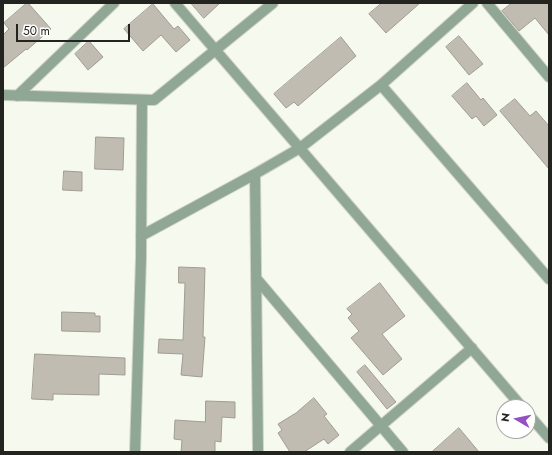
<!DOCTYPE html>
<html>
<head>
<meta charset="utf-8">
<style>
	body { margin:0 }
	#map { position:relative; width:552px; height:455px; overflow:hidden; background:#f6f9ee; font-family:Jost,sans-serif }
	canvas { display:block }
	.frame { position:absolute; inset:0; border:4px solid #232420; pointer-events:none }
	.north { position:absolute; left:496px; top:399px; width:40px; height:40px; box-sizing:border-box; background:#fff; border:1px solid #a7a7a6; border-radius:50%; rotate:279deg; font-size:11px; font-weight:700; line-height:16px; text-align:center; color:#232420 }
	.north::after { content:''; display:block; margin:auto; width:14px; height:18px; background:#9550c4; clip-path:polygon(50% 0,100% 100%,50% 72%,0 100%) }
	.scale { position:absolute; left:16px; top:24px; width:114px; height:18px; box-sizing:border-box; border:2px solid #232420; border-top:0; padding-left:5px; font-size:12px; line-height:14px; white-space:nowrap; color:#232420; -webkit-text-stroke:3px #fff; paint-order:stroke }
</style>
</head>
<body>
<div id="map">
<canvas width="552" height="455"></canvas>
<div class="frame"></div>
<div class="north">N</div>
<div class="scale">50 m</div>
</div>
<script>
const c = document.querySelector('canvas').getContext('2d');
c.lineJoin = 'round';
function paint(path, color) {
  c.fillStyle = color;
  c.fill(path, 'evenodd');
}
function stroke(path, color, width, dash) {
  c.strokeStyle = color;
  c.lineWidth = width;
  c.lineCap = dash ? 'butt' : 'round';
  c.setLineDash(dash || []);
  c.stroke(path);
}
const building = new Path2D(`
	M27,3H28L51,29L27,50L26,49L3,68V35L9,29L4,23Z
	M191,3H220L204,18Z
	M382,3H420L386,33L369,14Z
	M512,3H549V35L535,18L519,31L502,11Z
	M153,4L174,29L178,26L190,40L176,52L161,35L143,51L124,29Z
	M459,36L483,64L469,75L446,47Z
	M341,37L356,56L298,106L294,102L286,108L274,94Z
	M89,41L103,57L88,70L75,54Z
	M467,83L481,100L483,98L497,115L484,126L476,116L472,119L452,96Z
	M515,99L530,116L536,111L549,126V169L500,111Z
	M96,137L124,138L123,170L95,169Z
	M64,171L82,172V191L63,190Z
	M179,267L205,268L203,337H205L202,377L181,375L183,354L158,353L159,339L183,340L185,283H179Z
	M380,283L405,316L382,334L402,359L383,375L351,338L359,331L348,318L352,314L347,309Z
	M62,312L95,313V316H100V332L62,331Z
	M35,354L125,358V375L99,374V395L53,394V400L32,399Z
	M365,365L396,402L387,409L357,372Z
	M314,398L327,414L324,416L339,435L328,444L324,439L304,452H290L278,433L282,430L278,424L296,413Z
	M206,401L235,402V418L222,417L221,442L215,441V452H181L182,440L174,439L175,420L205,422Z
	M459,428L479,452H432Z`);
paint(building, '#c1bcb2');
stroke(building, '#a19c93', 1);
const street = new Path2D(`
	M175,3L522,407
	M487,3L549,77
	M381,85L549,279
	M3,95L154,100L273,3
	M17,96L114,3
	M255,174L258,452
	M141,236L255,174L300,148L381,85L473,3
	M256,278L403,452
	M528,414L549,438
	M135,452L141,258L142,100
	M350,452L472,348`);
stroke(street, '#d0d3c9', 12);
stroke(street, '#90a796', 10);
</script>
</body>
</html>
